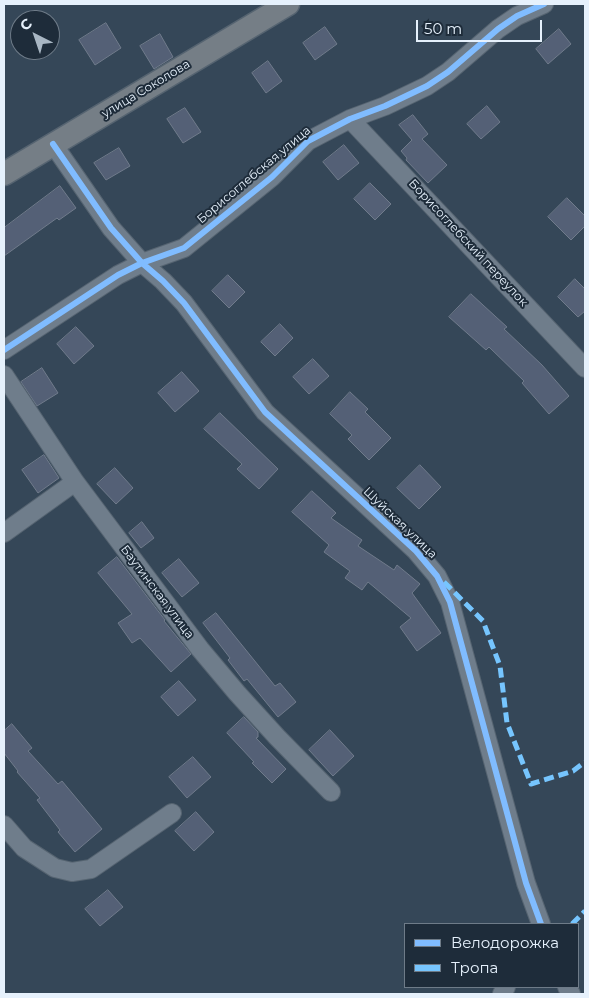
<!DOCTYPE html>
<html>
<head>
<meta charset="utf-8">
<style>
	body { margin:0 }
	#map { position:relative; width:589px; height:998px; overflow:hidden; background:#354758; font-family:Montserrat,sans-serif }
	canvas { display:block }
	.frame { position:absolute; inset:0; border:5px solid #e6f1fc; pointer-events:none }
	.legend { position:absolute; left:404px; top:923px; width:175px; height:65px; box-sizing:border-box; background:#1e2c3a; border:1px solid #6e7b88; margin:0; padding:6px 9px; list-style:none; font-size:15px; color:#e6f1fc }
	.legend li { display:flex; align-items:center; gap:10px; height:25px }
	.legend b { width:25px; border:1px solid #6e7b88 }
	.north { position:absolute; left:10px; top:10px; width:50px; height:50px; box-sizing:border-box; background:#1e2c3a; border:1px solid #6e7b88; border-radius:50%; rotate:319deg; font-size:14px; font-weight:700; line-height:20px; text-align:center; color:#e6f1fc }
	.north::after { content:''; display:block; margin:auto; width:18px; height:22px; background:#a8b6c3; clip-path:polygon(50% 0,100% 100%,50% 72%,0 100%) }
	.scale { position:absolute; left:416px; top:20px; width:126px; height:22px; box-sizing:border-box; border:2px solid #e6f1fc; border-top:0; padding-left:6px; font-size:15px; line-height:18px; white-space:nowrap; color:#e6f1fc; -webkit-text-stroke:4px #1e2c3a; paint-order:stroke }
</style>
</head>
<body>
<div id="map">
<canvas width="589" height="998"></canvas>
<div class="frame"></div>
<ul class="legend">
<li><b style="height:6px;background:#80bcff"></b>Велодорожка</li>
<li><b style="height:6px;background:#76c5fe"></b>Тропа</li>
</ul>
<div class="north">С</div>
<div class="scale">50 m</div>
</div>
<script>
const c = document.querySelector('canvas').getContext('2d');
c.lineJoin = 'round';
function paint(path, color) {
  c.fillStyle = color;
  c.fill(path, 'evenodd');
}
function stroke(path, color, width, dash) {
  c.strokeStyle = color;
  c.lineWidth = width;
  c.lineCap = dash ? 'butt' : 'round';
  c.setLineDash(dash || []);
  c.stroke(path);
}
function drawText(font, color, halo, rows, align = 'center') {
  c.font = font + ' Montserrat,sans-serif';
  c.lineWidth = 4;
  c.setLineDash([]);
  c.textBaseline = 'middle';
  c.strokeStyle = halo;
  c.fillStyle = color;
  for (const [text, x, y, turn = 0] of rows) {
    c.save();
    c.translate(x, y);
    c.rotate((+turn || 0) * Math.PI / 180);
    c.textAlign = isNaN(turn) ? turn : align;
    if (halo) c.strokeText(text, 0, 0);
    c.fillText(text, 0, 0);
    c.restore();
  }
}
const building = new Path2D(`
	M106,23L121,48L95,65L79,40Z
	M325,27L337,44L315,60L303,43Z
	M559,29L571,44L548,64L536,49Z
	M160,34L173,57L154,69L140,46Z
	M268,61L282,81L266,93L252,73Z
	M487,106L500,122L481,139L467,124Z
	M185,108L201,132L183,143L167,119Z
	M413,115L428,134L422,139L447,165L428,183L406,160L407,158L401,151L412,140L399,125Z
	M344,145L359,163L338,180L323,162Z
	M119,148L130,166L106,180L94,163Z
	M370,183L391,204L375,220L354,199Z
	M60,186L76,208L59,220L57,218L4,256V228Z
	M567,198L585,216V226L571,240L548,217Z
	M228,275L245,292L229,308L212,291Z
	M575,279L585,289V311L578,317L558,297Z
	M471,294L507,327L504,329L542,365L569,396L549,414L522,383L524,381L489,347L486,350L449,317Z
	M280,324L293,338L275,356L261,342Z
	M76,327L94,346L74,364L57,344Z
	M313,359L329,376L309,394L293,377Z
	M42,368L58,393L37,406L21,382Z
	M182,372L199,391L175,412L158,393Z
	M350,392L368,409L365,412L391,438L369,460L348,439L352,435L330,414Z
	M220,413L278,469L259,489L237,469L242,464L204,429Z
	M44,455L59,478L38,493L22,470Z
	M420,465L441,487L419,509L397,488Z
	M115,468L133,488L116,504L97,484Z
	M312,491L336,513L331,518L362,540L358,546L394,570L397,565L420,584L412,593L441,633L417,651L400,627L411,618L368,582L362,590L345,578L350,571L324,552L329,545L292,512Z
	M142,522L154,538L141,548L129,533Z
	M117,557L165,620L164,621L191,654L171,672L140,638L132,643L118,623L132,614L98,573Z
	M179,559L199,583L182,597L162,573Z
	M216,613L275,686L280,683L296,702L278,717L247,679L244,681L228,660L230,658L203,623Z
	M179,681L196,700L178,716L161,697Z
	M244,717L258,732V737L256,738L286,769L272,783L252,763L254,762L227,733Z
	M12,724L32,748L28,751L58,784L62,781L102,829L75,852L58,832L60,830L37,800L40,798L17,772L18,771L4,753V731Z
	M330,730L354,756L333,776L309,750Z
	M193,757L211,777L187,798L169,777Z
	M196,812L214,832L194,851L175,831Z
	M108,890L123,907L100,926L85,909Z`);
paint(building, '#546076');
stroke(building, '#707b8b', 1);
const minor = new Path2D(`
	M350,119L585,368
	M53,144L111,228L142,263L163,281L184,303L265,412L416,551L437,576L450,602L526,883L541,924
	M4,350L118,275L142,263L184,248L272,177L308,141L350,119L385,106L427,86L448,72L498,29L517,16L544,4
	M4,375L75,482L200,649L237,693L277,737L331,792
	M4,533L75,482
	M4,825L24,848L55,868L72,872L91,869L172,813
	M567,987L571,994
	M502,994L506,987`);
const major = new Path2D(`
	M4,174L288,4`);
stroke(minor, '#566471', 20);
stroke(major, '#566471', 25);
stroke(minor, '#6f7d8b', 18);
stroke(major, '#757e86', 22);
stroke(new Path2D(`
	M444,582L483,621L500,666L507,723L531,784L573,771L585,762
	M572,924L585,911`), '#76c5fe', 5, [10, 5]);
stroke(new Path2D(`
	M53,144L111,228L142,263L163,281L184,303L265,412L416,551L437,576L450,602L526,883L541,924
	M4,350L118,275L142,263L184,248L272,177L308,141L350,119L385,106L427,86L448,72L498,29L517,16L544,4`), '#80bcff', 6);
drawText('12px', '#e6f1fc', '#1e2c3a', [
	["улица Соколова",146,89,-31],
	["Борисоглебская улица",254,175,-40],
	["Борисоглебский переулок",468,243,47],
	["Шуйская улица",400,523,44],
	["Баутинская улица",157,592,53]
]);
</script>
</body>
</html>
